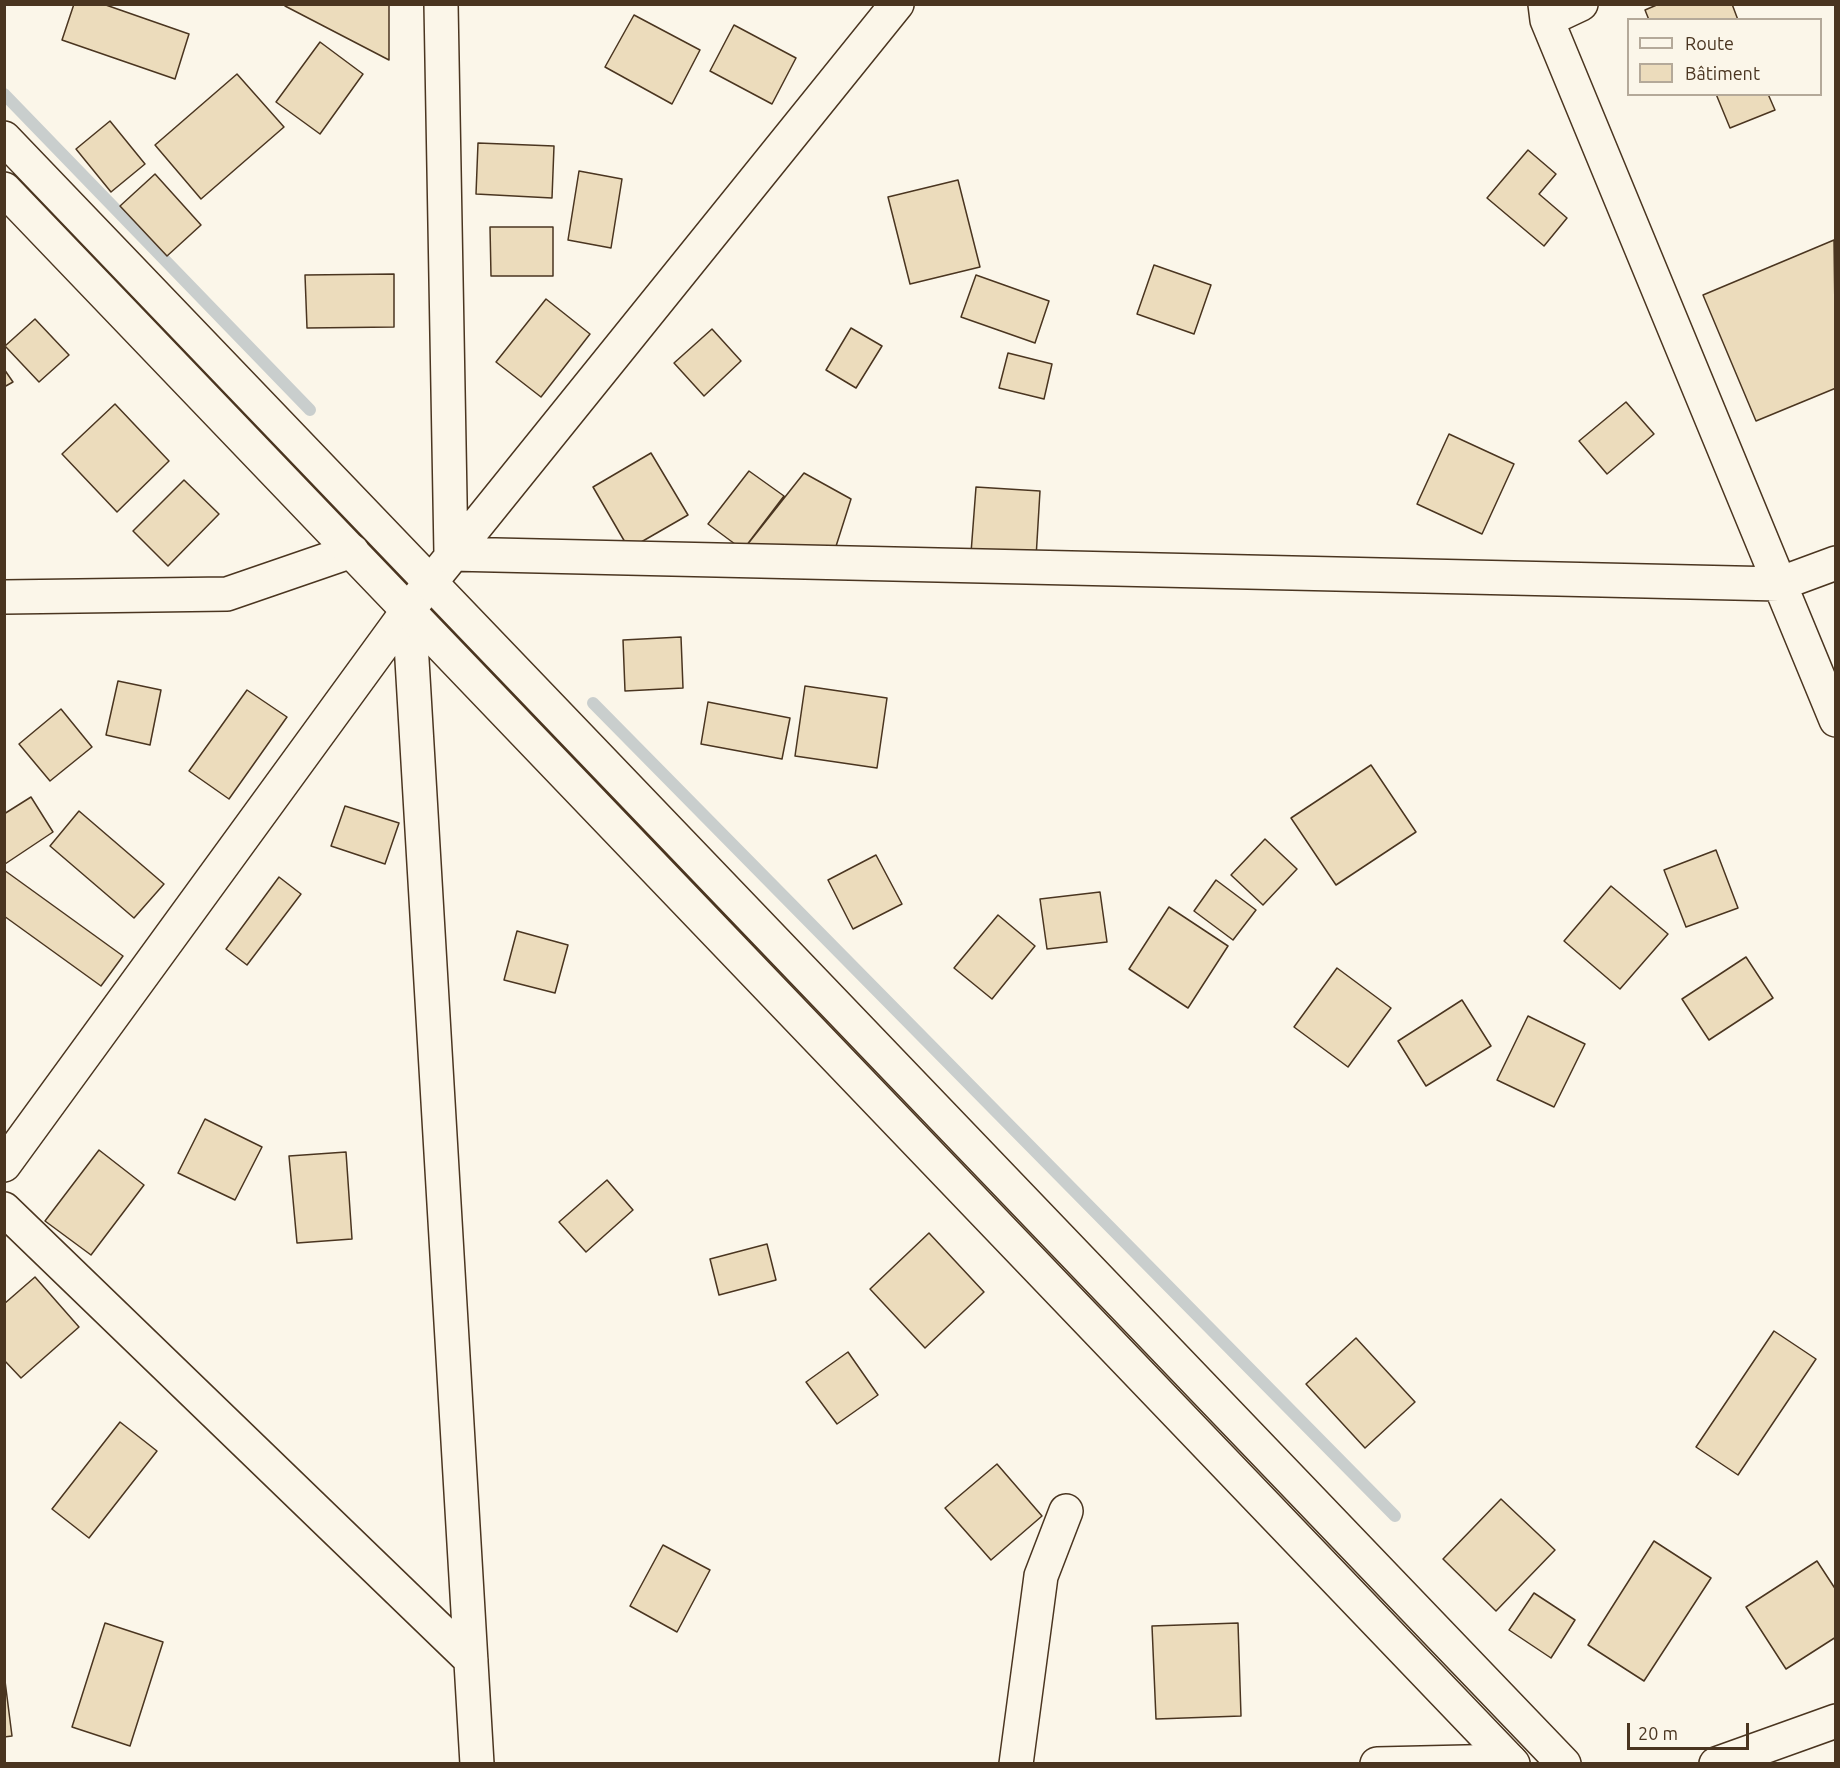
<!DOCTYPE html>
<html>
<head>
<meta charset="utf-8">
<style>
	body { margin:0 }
	#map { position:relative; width:1840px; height:1768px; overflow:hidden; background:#fbf6e9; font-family:Ubuntu,sans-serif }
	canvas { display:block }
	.frame { position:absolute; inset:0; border:6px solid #4a3520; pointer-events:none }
	.legend { position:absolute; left:1627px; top:18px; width:195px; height:78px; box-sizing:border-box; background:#fbf6e9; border:2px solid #b4a999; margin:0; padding:8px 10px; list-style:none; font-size:18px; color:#4a3520 }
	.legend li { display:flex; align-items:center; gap:12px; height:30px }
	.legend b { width:30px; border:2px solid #b4a999 }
	.scale { position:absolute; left:1627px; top:1723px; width:122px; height:27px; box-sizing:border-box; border:3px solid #4a3520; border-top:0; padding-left:8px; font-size:18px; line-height:21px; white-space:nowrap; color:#4a3520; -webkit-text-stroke:4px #fbf6e9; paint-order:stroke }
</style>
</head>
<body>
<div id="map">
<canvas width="1840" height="1768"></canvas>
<div class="frame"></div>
<ul class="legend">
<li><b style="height:8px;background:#fbf6e9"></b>Route</li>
<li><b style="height:16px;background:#ecdcbc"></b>Bâtiment</li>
</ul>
<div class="scale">20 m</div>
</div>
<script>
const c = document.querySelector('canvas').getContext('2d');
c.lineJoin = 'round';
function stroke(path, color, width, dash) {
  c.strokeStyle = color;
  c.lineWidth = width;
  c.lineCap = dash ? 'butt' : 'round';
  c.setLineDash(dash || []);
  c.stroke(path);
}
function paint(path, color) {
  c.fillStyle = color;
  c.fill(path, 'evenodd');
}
stroke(new Path2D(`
	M4,94L310,410
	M593,703L1395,1516`), '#c9cecd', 12);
const building = new Path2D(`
	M74,4H103L189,34L175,79L62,40Z
	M286,4H389V60L285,6Z
	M1659,4H1732L1738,20H1649L1645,10Z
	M634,15L700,50L672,104L605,67Z
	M734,25L796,58L772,104L710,71Z
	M320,42L363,74L320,134L276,102Z
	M237,74L284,127L201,199L155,145Z
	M1716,94H1768L1775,110L1730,128Z
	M110,121L145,164L111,192L76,149Z
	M478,143L554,146L552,198L476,194Z
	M1528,150L1556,174L1539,194L1567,218L1544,246L1487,198Z
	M579,171L622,179L611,248L568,240Z
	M155,174L201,225L167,256L120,206Z
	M958,180L980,267L910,284L888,197Z
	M490,227H553V276H491Z
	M1834,240L1836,388L1756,421L1703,295Z
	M1154,265L1211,285L1194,334L1137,314Z
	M394,274V327L307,328L305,275Z
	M976,275L1049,301L1035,343L961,317Z
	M546,299L590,334L541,397L496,362Z
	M35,319L69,355L39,382L5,346Z
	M851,328L882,346L856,388L826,370Z
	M712,329L741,361L704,396L674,363Z
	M1008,353L1052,364L1044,399L999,388Z
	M4,369L13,382L4,387Z
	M1626,402L1654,434L1607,474L1579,441Z
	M115,404L169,461L117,512L62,454Z
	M1449,434L1514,464L1482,534L1417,504Z
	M651,453L688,515L629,549L593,487Z
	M749,471L784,496L743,550L708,524Z
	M804,473L851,499L831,562L743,550Z
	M184,480L219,514L168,566L133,531Z
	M976,487L1040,491L1036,558L971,553Z
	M681,637L683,688L625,691L623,640Z
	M118,681L161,690L150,745L106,735Z
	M805,686L887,698L877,768L795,756Z
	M247,690L287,717L229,799L189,771Z
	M708,702L790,718L782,759L701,744Z
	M61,709L92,747L50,781L19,744Z
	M1371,765L1416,832L1336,885L1291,818Z
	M31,797L53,832L5,864L4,814Z
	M345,806L399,823L385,864L331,846Z
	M79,811L164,884L134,918L50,846Z
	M1265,839L1297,869L1263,905L1231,875Z
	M1716,850L1738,908L1686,927L1664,870Z
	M876,855L902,904L853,929L828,880Z
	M4,870L123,956L101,986L4,916Z
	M279,877L301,894L247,965L226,949Z
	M1216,880L1256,910L1233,940L1194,911Z
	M1611,886L1668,934L1620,989L1564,941Z
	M1100,892L1107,942L1047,949L1040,899Z
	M1169,907L1228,946L1188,1008L1129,969Z
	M998,915L1035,946L992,999L954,968Z
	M517,931L568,945L555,993L504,980Z
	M1746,957L1773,998L1709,1040L1682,999Z
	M1337,968L1391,1008L1348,1067L1294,1027Z
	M1462,1000L1491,1046L1426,1086L1398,1041Z
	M1528,1016L1585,1044L1554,1107L1497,1080Z
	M205,1119L262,1147L235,1200L178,1173Z
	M99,1150L144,1185L91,1255L45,1221Z
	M346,1152L352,1239L297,1243L289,1156Z
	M607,1180L633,1210L586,1252L559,1222Z
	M929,1233L984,1292L925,1348L870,1289Z
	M767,1244L776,1280L719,1295L710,1259Z
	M35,1277L79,1327L21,1378L4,1360V1304Z
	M1774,1331L1816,1359L1738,1475L1696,1447Z
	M1356,1338L1415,1402L1365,1448L1306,1384Z
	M848,1352L878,1395L837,1424L806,1382Z
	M120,1422L157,1451L89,1538L52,1509Z
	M997,1464L1042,1516L991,1560L945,1508Z
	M1501,1499L1555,1550L1496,1611L1443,1559Z
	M1654,1541L1711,1578L1644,1681L1588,1645Z
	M663,1545L710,1570L677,1632L630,1606Z
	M1817,1561L1836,1590V1637L1786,1669L1746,1607Z
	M1534,1593L1575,1620L1551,1658L1509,1630Z
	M105,1623L163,1642L130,1746L72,1727Z
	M1238,1623L1241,1716L1156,1719L1152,1626Z
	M4,1673L12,1736L4,1737Z`);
paint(building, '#ecdcbc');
stroke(building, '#4a3520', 1.5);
const minor = new Path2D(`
	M441,4L451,554L1779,584L1836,563
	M1545,4L1547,20L1836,720
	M1547,20L1581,4
	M4,597L227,594L352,551
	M409,609L477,1764
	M4,1165L409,609L897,4
	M4,1209L471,1660
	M1016,1764L1041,1576L1066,1511
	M1377,1764L1510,1761`);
const highway = new Path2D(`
	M4,138L1564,1764
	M4,189L1513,1764
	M1716,1764L1836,1721`);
stroke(minor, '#4a3520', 36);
stroke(highway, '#4a3520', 36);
stroke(minor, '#fbf6e9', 33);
stroke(highway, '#fbf6e9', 33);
</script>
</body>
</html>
